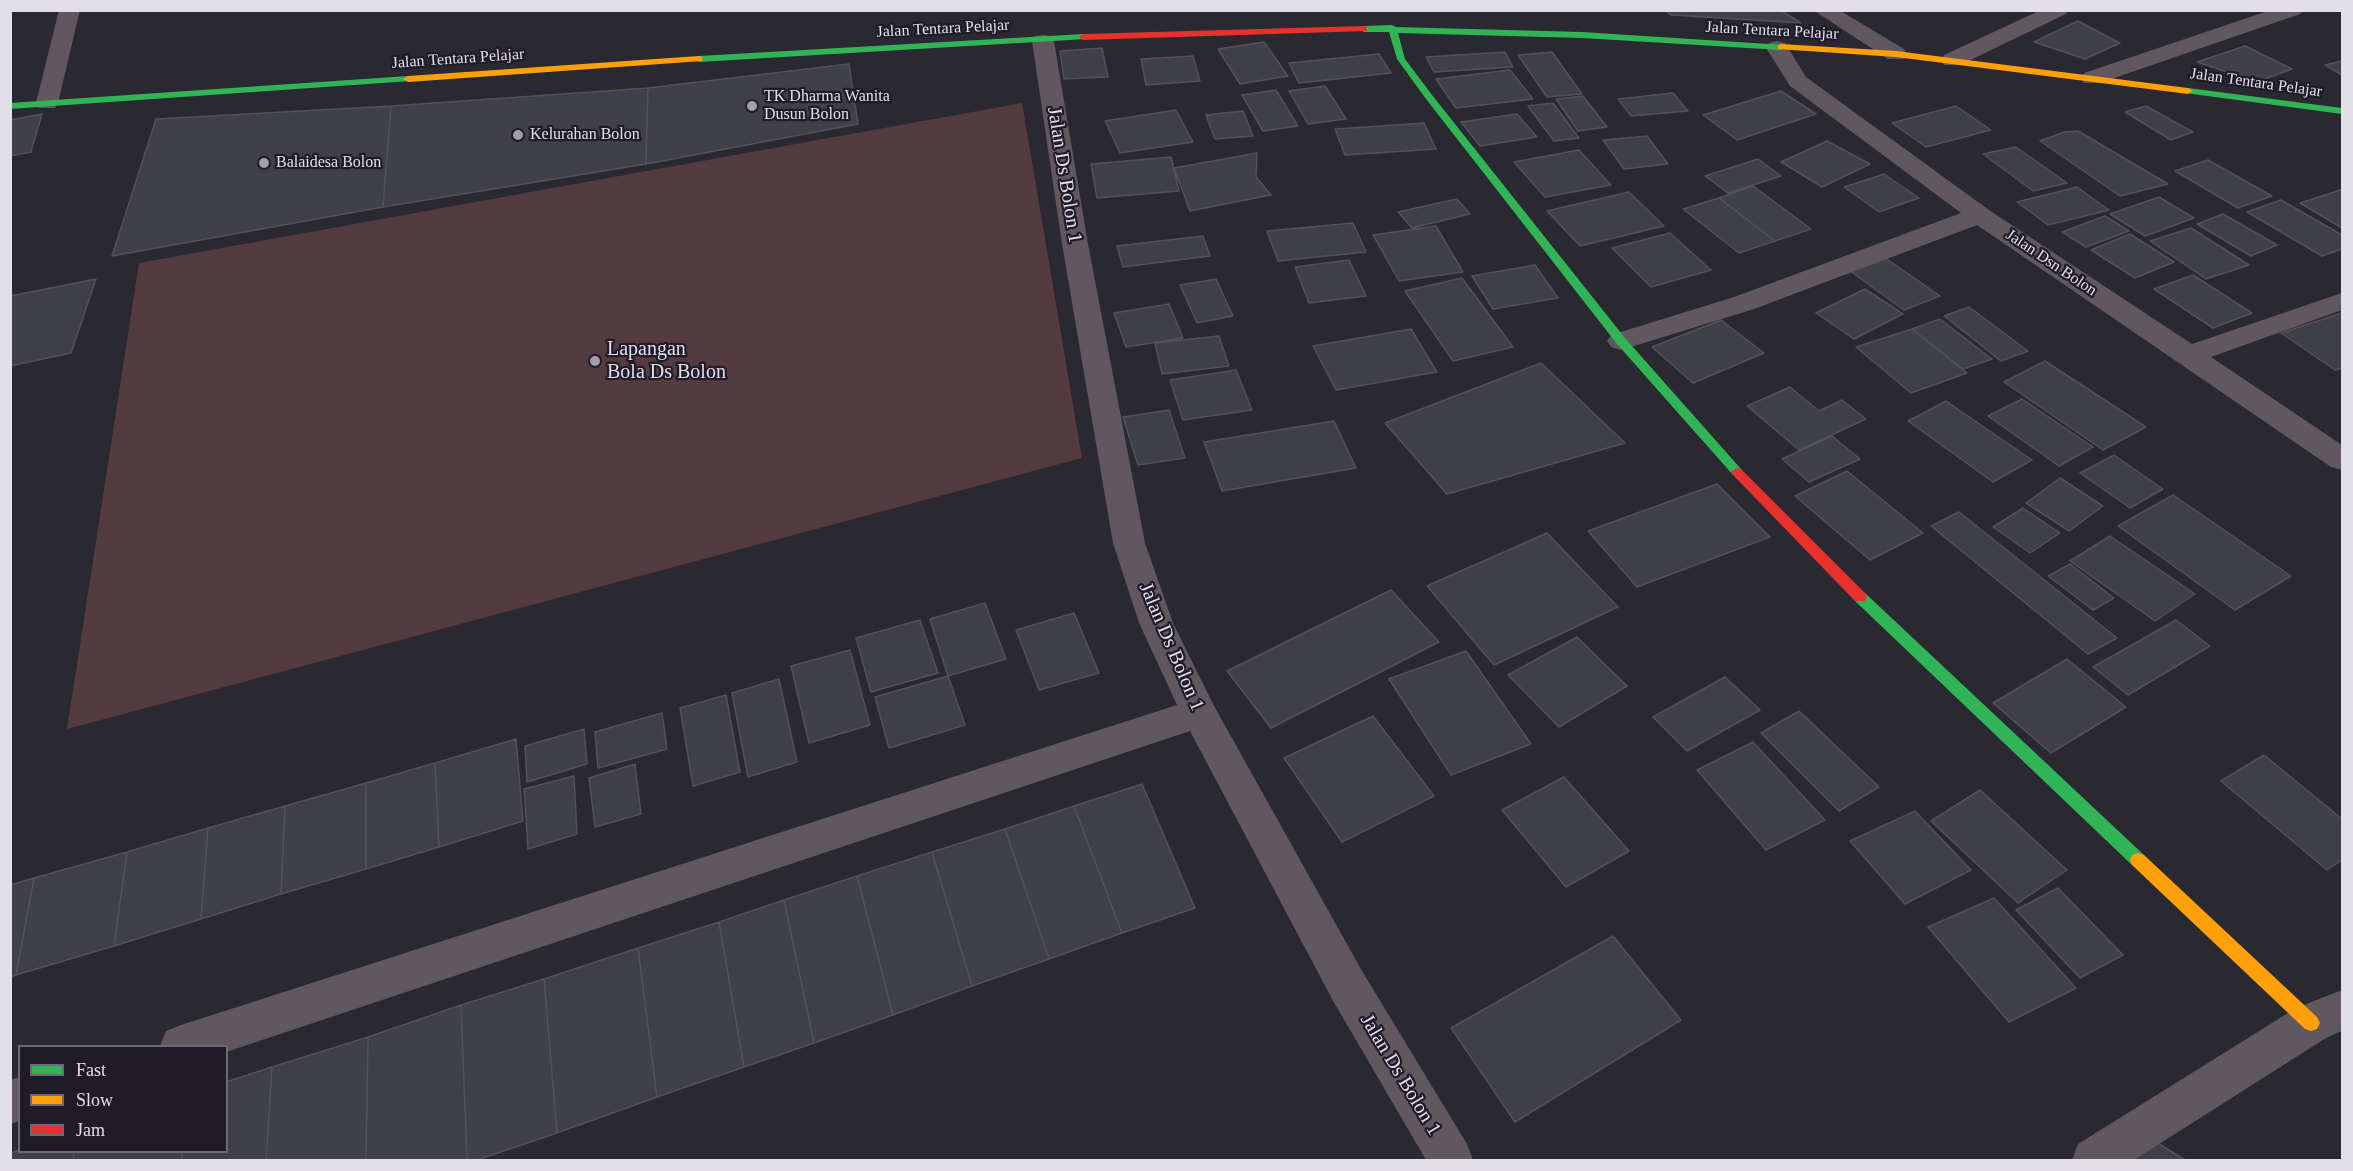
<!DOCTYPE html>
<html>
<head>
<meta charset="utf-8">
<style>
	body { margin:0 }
	#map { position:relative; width:2353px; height:1171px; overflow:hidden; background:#2a2830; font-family:Georgia,serif }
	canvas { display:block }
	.frame { position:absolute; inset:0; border:12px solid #e2dfe9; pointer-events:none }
	.legend { position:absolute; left:18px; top:1045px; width:210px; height:108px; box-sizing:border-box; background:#201b29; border:2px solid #6e6976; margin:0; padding:8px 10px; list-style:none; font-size:18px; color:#e2dfe9 }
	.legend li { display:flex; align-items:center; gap:12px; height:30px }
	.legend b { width:30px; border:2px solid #6e6976 }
</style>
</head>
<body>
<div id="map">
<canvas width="2353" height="1171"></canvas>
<div class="frame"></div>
<ul class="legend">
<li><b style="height:8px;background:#30b455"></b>Fast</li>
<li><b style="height:8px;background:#ff9f0a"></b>Slow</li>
<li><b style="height:8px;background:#e5322d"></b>Jam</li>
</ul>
</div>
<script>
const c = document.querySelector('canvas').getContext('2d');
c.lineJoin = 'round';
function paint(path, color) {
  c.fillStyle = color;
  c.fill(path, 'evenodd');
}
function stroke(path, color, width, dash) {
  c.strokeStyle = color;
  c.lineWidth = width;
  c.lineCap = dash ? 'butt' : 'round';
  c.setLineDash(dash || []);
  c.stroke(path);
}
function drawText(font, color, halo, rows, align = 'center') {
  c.font = font + ' Georgia,serif';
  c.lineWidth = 4.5;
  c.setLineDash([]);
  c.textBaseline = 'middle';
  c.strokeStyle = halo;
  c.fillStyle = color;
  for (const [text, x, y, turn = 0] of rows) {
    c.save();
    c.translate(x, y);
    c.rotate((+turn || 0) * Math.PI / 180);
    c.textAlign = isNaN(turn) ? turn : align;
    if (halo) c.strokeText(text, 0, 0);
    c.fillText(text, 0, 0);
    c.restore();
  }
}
paint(new Path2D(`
	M1022,103L1082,458L67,729L139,263Z`), '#543b40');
const building = new Path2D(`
	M1664,10H1780L1801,23L1672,15Z
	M2078,21L2120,43L2085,59L2034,42Z
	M1264,42L1288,76L1240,84L1218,49Z
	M2245,46L2292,69L2257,82L2197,62Z
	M1102,48L1108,77L1064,79L1060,51Z
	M1505,52L1513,67L1434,72L1426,57Z
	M1552,52L1582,94L1547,97L1518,55Z
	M1379,54L1391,73L1299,83L1289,63Z
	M1193,56L1200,81L1146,85L1141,59Z
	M2342,61V75L2325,65Z
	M849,64L858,124L646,164L648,88Z
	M1510,70L1533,99L1456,108L1436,79Z
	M1325,86L1346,119L1308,124L1289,91Z
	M648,88L646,164L383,207L391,106Z
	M1276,90L1298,126L1263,131L1242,95Z
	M1781,91L1816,114L1737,140L1703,115Z
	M1673,93L1688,111L1631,116L1618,99Z
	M1583,96L1607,127L1578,131L1556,99Z
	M1553,103L1579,138L1554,141L1528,106Z
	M391,106L383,207L112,256L156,119Z
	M1956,106L1991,130L1926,147L1892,123Z
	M2146,106L2193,132L2171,140L2125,112Z
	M1176,110L1193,142L1120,153L1105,121Z
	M1243,111L1253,136L1215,139L1206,115Z
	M42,114L31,152L10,156V120Z
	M1517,114L1537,137L1480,146L1461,122Z
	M1424,123L1436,149L1345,155L1335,129Z
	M2078,131L2168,184L2120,196L2040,141L2064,132Z
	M1647,136L1668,164L1624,169L1603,140Z
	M1827,141L1870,164L1822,187L1781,162Z
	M2016,147L2067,183L2033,191L1983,154Z
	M1579,150L1611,185L1545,197L1514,162Z
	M1257,153L1256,177L1271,195L1190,211L1174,168Z
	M1171,157L1179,191L1097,198L1091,164Z
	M1758,159L1781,176L1728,193L1705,176Z
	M2208,160L2272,196L2238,208L2175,171Z
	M1884,174L1919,198L1879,212L1844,187Z
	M1753,186L1811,229L1775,241L1719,198Z
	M2077,187L2109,210L2048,225L2017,202Z
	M2340,190L2342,191V228L2300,203Z
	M1629,192L1664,226L1580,246L1547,211Z
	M2159,197L2194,218L2145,236L2110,214Z
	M1719,198L1775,241L1739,253L1683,209Z
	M1457,199L1470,214L1412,228L1398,212Z
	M2281,200L2342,235V249L2322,256L2247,212Z
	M2223,214L2277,245L2251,256L2197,224Z
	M2105,216L2129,231L2086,247L2062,232Z
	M1353,223L1366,252L1278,261L1267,231Z
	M1436,226L1463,272L1399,281L1373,235Z
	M2191,228L2249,265L2206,279L2150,241Z
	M1670,233L1711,270L1651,287L1612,248Z
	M2130,234L2174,262L2135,278L2091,250Z
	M1203,236L1210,256L1123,267L1117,246Z
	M1884,257L1940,296L1904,310L1850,271Z
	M1349,260L1366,296L1309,303L1295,267Z
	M1535,265L1558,298L1493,309L1472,276Z
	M2193,275L2252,313L2213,328L2154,289Z
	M1462,278L1513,347L1453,361L1405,291Z
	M96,279L71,353L10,366V296Z
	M1216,279L1233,316L1197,323L1180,285Z
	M1865,289L1903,314L1854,339L1816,313Z
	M1169,304L1183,338L1126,347L1114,313Z
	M1969,307L2028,351L2001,361L1944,316Z
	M2342,313V368L2335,370L2281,333Z
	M1940,319L1992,359L1963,369L1912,329Z
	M1721,320L1764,353L1693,383L1652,347Z
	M1411,329L1437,372L1336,390L1313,346Z
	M1912,329L1967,373L1911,393L1856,347Z
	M1219,336L1229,366L1162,374L1155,343Z
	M2045,361L2146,427L2103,450L2004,382Z
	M1541,363L1625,443L1447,494L1385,423Z
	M1236,370L1252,410L1183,420L1170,380Z
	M1790,387L1819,411L1842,400L1866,419L1799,450L1747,406Z
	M2022,399L2093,447L2059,466L1988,416Z
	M1946,401L2032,460L1993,482L1908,421Z
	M1169,410L1185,458L1138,465L1123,417Z
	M1334,421L1356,468L1222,491L1204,442Z
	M1832,436L1860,459L1809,482L1782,459Z
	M2114,455L2163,489L2130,508L2080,473Z
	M1847,471L1923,533L1870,560L1795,496Z
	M2060,478L2103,506L2069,531L2026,503Z
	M1717,484L1770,537L1637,587L1588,531Z
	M2173,495L2291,576L2235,610L2118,526Z
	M2023,508L2060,533L2030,553L1993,527Z
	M1959,512L2117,638L2088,654L1931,526Z
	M1547,533L1618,607L1494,665L1427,586Z
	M2110,536L2195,594L2155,621L2070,561Z
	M2070,564L2114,598L2093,610L2048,576Z
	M1391,590L1439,642L1271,728L1227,671Z
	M985,603L1006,659L948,676L930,619Z
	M1074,613L1099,673L1039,690L1016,630Z
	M920,620L938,673L871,692L856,638Z
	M2176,620L2210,646L2128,695L2093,667Z
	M1577,637L1627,686L1559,727L1508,675Z
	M850,650L870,725L809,743L791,666Z
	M1466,651L1531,744L1451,775L1389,679Z
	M2067,659L2126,707L2051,753L1993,703Z
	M948,676L965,725L889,748L875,697Z
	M1725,677L1760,710L1687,751L1653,717Z
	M779,679L797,762L748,777L732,693Z
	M726,695L740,772L693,786L680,708Z
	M1799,711L1879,787L1839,811L1761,733Z
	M662,713L667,749L598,768L595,732Z
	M1373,716L1434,796L1342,842L1284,758Z
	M584,729L587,764L527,782L525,746Z
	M516,739L523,821L439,847L435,763Z
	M1753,742L1825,820L1766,850L1697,770Z
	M2264,755L2342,819V860L2327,870L2221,781Z
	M435,763L439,847L366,869V783Z
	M635,764L641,814L595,827L589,778Z
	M574,776L577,834L528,849L524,789Z
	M1564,777L1629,851L1566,887L1502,810Z
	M366,783V869L281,894L285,806Z
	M1142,784L1195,908L1122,933L1074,806Z
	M1980,790L2067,870L2018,903L1931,821Z
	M285,806L281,894L201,919L208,828Z
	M1074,806L1122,933L1049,959L1005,829Z
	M1915,811L1971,870L1905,904L1850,841Z
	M208,828L201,919L114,946L127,852Z
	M1005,829L1049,959L972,986L932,852Z
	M127,852L114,946L16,975L34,878Z
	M932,852L972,986L893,1015L857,876Z
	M857,876L893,1015L814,1043L784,900Z
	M34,878L16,975L10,977V885Z
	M2058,888L2123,955L2080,978L2016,910Z
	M1994,898L2076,988L2009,1022L1928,927Z
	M784,900L814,1043L744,1067L719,922Z
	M719,922L744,1067L657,1097L638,948Z
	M1613,936L1681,1020L1515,1122L1451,1028Z
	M638,948L657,1097L557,1133L544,979Z
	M544,979L557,1133L477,1160H467L461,1005Z
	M461,1005L467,1160H366L368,1037Z
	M368,1037L366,1160H266L272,1067Z
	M272,1067L266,1160H182V1152H226V1082Z
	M2140,1132L2185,1160H2129Z
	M20,1150V1152H74L73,1160H10V1153Z
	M74,1152H182V1160H73Z`);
paint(building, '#404049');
stroke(building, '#525259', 1.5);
paint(new Path2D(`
	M59,10H80L58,103L55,108H39L36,103Z
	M1813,10H1839L1904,49L1907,54L1904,59H1888Z
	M2041,10H2069L2066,14L1960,65H1944L1941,60L1944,55Z
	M2271,10H2303L2300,14L2100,83H2084L2081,78L2084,73Z
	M1043,35L1051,36L1054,41L1088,244L1145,543L1173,623L1213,704L1362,971L1467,1144L1473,1160H1426L1332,999L1190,731L226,1052V1046H160L166,1031L181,1025L1177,705L1139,623L1113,543L1062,244L1032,41L1035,36Z
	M1777,41L1785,43L1806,77L1989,210L2192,344L2342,293V310L2211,357L2342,445V470L2331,467L1977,225L1754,309L1631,347L1621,350L1611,347L1607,341L1611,335L1734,297L1961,213L1790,86L1766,48L1769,43Z
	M2342,990V1031L2326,1038L2134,1160H2072L2078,1144L2296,1008Z
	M20,1077V1121L10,1124V1080Z`), '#60575f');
paint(new Path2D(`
	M1392,25L1396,27L1582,32L1784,45V49L1781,50L1582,38L1398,33L1405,59L1432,95L1625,338L1741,469L1743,472L1741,475H1733L1617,344L1426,99L1397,59L1389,32H1364L1360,29L1364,26Z
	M1083,34L1087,37L1086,39L699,62L695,59L699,56Z
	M408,76L411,77V81L10,109V103Z
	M2188,88L2342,108V114L2185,93L2183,91Z
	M1860,592L1865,593L2144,855L2146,860L2144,865L2138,867L2132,865L1855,601L1853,597L1855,593Z`), '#30b455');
paint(new Path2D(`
	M1781,44L1896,51L2188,88L2193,91L2188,94L1896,57L1778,49V45Z
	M699,56L702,57V61L408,82L403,79L408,76Z
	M2138,853L2144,855L2317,1017L2320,1023L2317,1029L2311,1031L2305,1029L2132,865L2130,860L2132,855Z`), '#ff9f0a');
paint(new Path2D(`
	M1364,26L1367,27V31L1083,40L1079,37L1083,34Z
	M1737,468L1741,469L1865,593L1867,597L1865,601H1855L1733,475L1731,472Z`), '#e5322d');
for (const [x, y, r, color] of [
	[752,106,6,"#a29fa8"],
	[518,135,6,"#a29fa8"],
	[264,163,6,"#a29fa8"],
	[595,361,6,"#a29fa8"]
]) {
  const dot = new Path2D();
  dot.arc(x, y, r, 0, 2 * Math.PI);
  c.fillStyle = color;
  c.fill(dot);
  stroke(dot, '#201b29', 2);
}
drawText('16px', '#e2dfe9', '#201b29', [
	["Jalan Tentara Pelajar",943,29,-3],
	["Jalan Tentara Pelajar",1772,31,3],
	["Jalan Tentara Pelajar",458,59,-4],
	["Jalan Tentara Pelajar",2256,83,8],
	["Jalan Dsn Bolon",2051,263,34]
]);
drawText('16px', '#e2dfe9', '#201b29', [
	["TK Dharma Wanita",764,97],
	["Dusun Bolon",764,115],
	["Kelurahan Bolon",530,135],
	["Balaidesa Bolon",276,163]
], 'left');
drawText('20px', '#e2dfe9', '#201b29', [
	["Jalan Ds Bolon 1",1064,175,81],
	["Jalan Ds Bolon 1",1171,647,67],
	["Jalan Ds Bolon 1",1400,1075,59]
]);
drawText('20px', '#e2dfe9', '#201b29', [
	["Lapangan",607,350],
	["Bola Ds Bolon",607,373]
], 'left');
</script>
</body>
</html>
